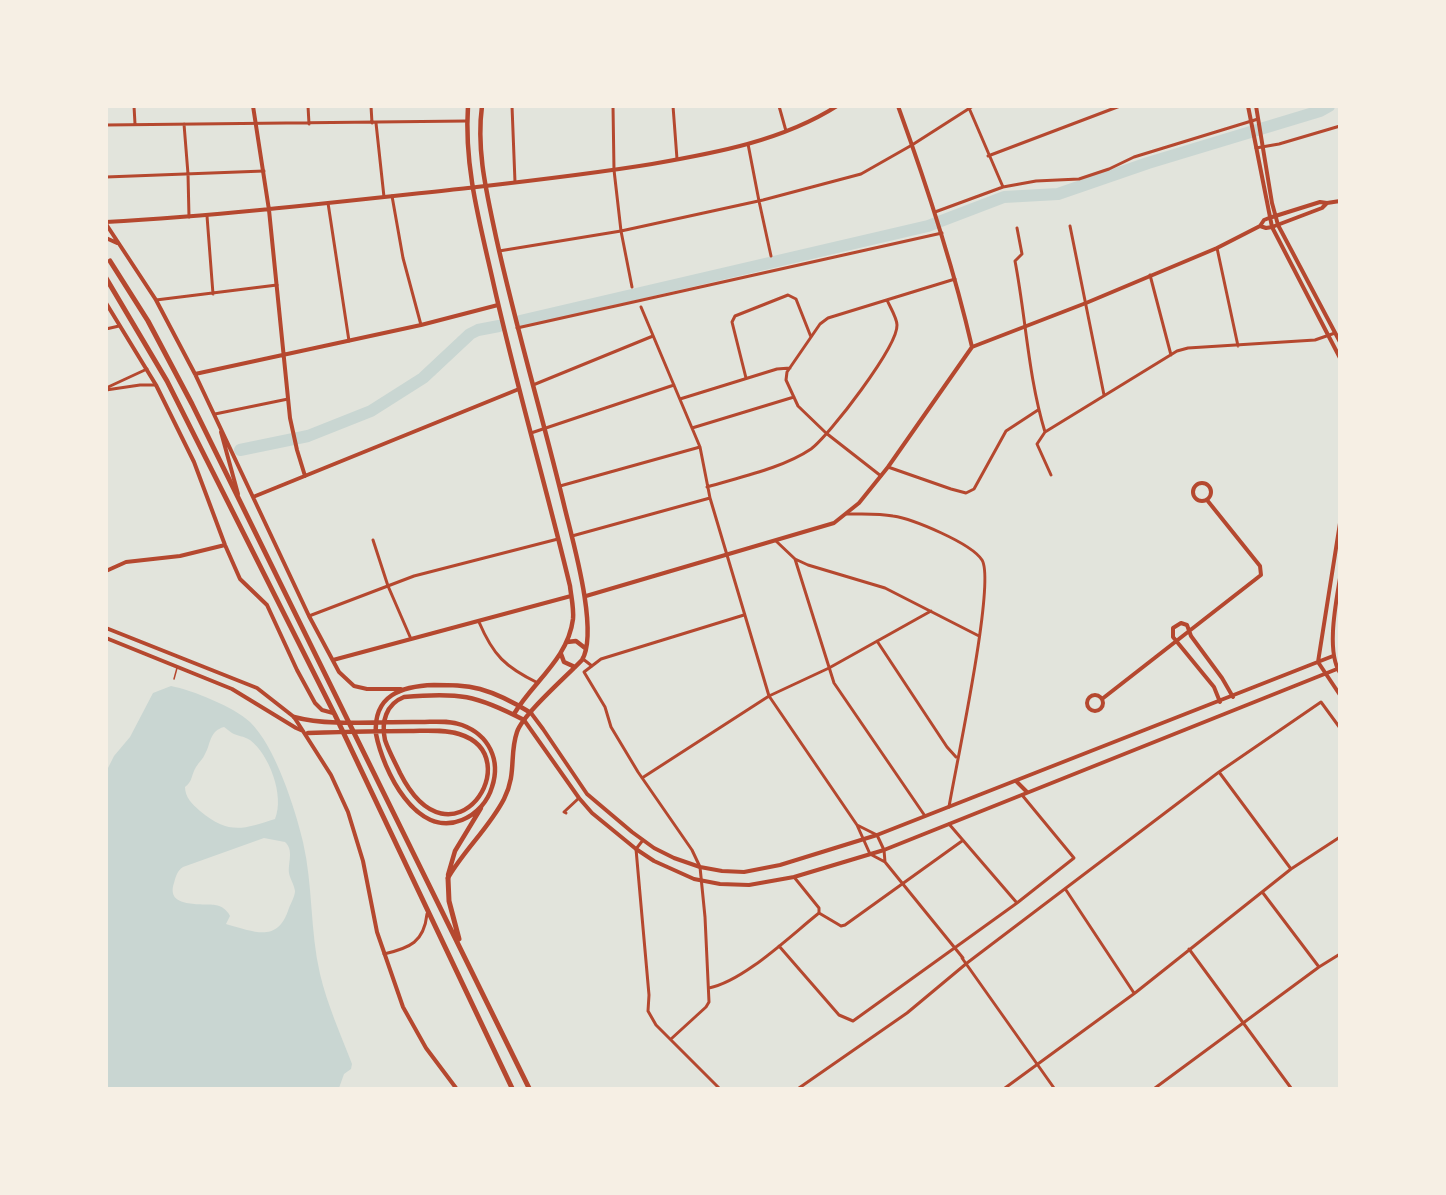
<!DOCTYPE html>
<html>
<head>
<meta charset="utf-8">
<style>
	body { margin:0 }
	#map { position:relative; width:1446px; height:1195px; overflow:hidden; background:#f6efe4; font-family:"Crimson Pro",serif }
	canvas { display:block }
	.frame { position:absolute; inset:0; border:108px solid #f6efe4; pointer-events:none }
</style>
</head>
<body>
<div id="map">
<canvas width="1446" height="1195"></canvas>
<div class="frame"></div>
</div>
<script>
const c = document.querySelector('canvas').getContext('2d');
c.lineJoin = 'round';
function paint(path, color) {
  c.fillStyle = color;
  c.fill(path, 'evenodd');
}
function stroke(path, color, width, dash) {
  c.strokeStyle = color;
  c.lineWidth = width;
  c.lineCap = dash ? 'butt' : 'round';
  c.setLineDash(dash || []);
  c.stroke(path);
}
paint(new Path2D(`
	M107,107H1339V1088H107Z`), '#e2e4dc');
paint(new Path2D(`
	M171,686C192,690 234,707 250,722C275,746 295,808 303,842C313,885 310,931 320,974C327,1004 341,1035 352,1064L351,1069L344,1074L339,1088H107V770L114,756L130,737L153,693ZM224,727C227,729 229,731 232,733C237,736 244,736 250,740C269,754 285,796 275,819C242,830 228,834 200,811C192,804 185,797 185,787C193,781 191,775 196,767C199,762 203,759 205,754C211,744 209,731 224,727ZM264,838L285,842C294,850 288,862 289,873C290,879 294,884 295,891C295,896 291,903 289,908C278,943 256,932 229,925L226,924L230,916C227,910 222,906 215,905C203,903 165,909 174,883C176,876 177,871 183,867Z`), '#c9d6d2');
stroke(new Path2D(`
	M520,321L928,226L1004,197L1058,194L1148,163L1320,111L1329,106
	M240,450L308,436L371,411L423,378L470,334L478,330L499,326`), '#c9d6d2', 12);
stroke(new Path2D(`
	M174,679L177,668`), '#b5482f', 1.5);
stroke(new Path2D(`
	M134,106L135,124
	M308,106L309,124
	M371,106L372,123
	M512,106L515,182
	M613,106L614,170L621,231L632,287
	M673,106L677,159
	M779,106L786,131
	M969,108L1003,187
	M376,123L384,197
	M184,124L188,174L189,217
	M106,125L467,121
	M748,144L759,201L771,256
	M1256,148L1279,144L1340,126
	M988,156L1120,106
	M106,177L264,171
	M392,196L403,258L421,325
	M328,203L349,341
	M935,212L1003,187L1036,181L1079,179L1109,169L1134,157L1258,119
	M207,216L213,294
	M1070,226L1104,395
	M1017,228L1022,254L1015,261C1026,318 1028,376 1045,432
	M1217,248L1238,346
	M499,251L621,231L763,200L861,174L912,145L973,106
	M1150,275L1171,355
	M156,300L277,285
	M641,307L700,447L710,498L769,696L857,825L870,854L885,862L963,958
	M517,328L942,233
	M106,329L119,326
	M746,378L732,322L735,316L788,295L796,299L811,337
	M533,385L653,336
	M106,388L147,369
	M106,390L140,385H155
	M680,399L777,369L790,368
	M215,414L288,399
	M692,428L794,397
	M531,433L674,385
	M888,467L951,489L966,493L974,489L1006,431L1038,410
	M1051,475L1037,444L1045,432L1177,351L1188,348L1315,340L1335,333
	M881,476L826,433L798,406L786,380L787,372L820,324L828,318L955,279
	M560,486L700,447
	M707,487C740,477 783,468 811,449C829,436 898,346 897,325C897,318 890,307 887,300
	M847,514C862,514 878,513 893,516C913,519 971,543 982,560C996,582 955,770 949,807
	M572,536L710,498
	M373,540L388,586L411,639
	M776,541L795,559L808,565L885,588L979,636
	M795,559L834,683L925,816
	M309,616L414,576L558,539
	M479,622C493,655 505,667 538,683
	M877,641L947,747L956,757
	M583,659L592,666
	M1219,772L1291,869
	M642,778L769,696L829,668L931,611
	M566,813L564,812L579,798
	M949,824L1017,903
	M857,825L877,835L884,850L885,862
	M643,840L636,849L649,995L648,1011L656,1025L719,1088
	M1066,890L1134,993
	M1263,893L1319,967
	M819,913L841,926L845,925L962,841
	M779,946L839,1015L853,1021L1017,903L1074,858L1022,795
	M1189,949L1291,1088
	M384,954C410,948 424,942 427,914
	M962,958L1054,1088
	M709,988C744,981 790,936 819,913V908L794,877
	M671,1039L706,1007L709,1002L705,917L700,867L692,850L638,772L611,727L605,707L584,672L601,659L744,615
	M799,1088L907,1013L967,963L1219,772L1321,702L1340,728
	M1005,1088L1135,993L1291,869L1340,837
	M1155,1088L1319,967L1340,954`), '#b5482f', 3);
stroke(new Path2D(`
	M253,106L269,210L290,418L297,450L305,476
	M898,106C927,186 953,265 972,347
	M1248,106L1272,227L1340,358
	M1256,106L1272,203L1278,225L1340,342
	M106,222C227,215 347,201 468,188C529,181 591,174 652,164C715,153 782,141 837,106
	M106,224L156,300L195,374L309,616L339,672L354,686L367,689H401
	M1260,226L1266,228L1272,227L1322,208L1327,203
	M106,238L117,243
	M106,303L156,385L194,462L225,545L240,579L267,605L297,670L315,703L322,710L333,713
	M195,374L421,325L498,305
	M221,432L238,494
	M1193 492a9 9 0 1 1 18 0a9 9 0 1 1-18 0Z
	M253,497L519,389
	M1340,523L1318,662L1340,695
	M106,571L126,562L180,556L225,545
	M1340,578C1336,603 1326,651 1340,673
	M586,596L834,523L859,503L888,467L972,347L1086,303L1217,248L1260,226L1264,220L1269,218L1320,202L1327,203L1340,201
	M106,628L257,688L294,717L331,775L348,812L363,861L377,932L403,1007L426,1048L456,1088
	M106,638L232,689L296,728L303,731
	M333,660L571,596
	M1087 703a8 8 0 1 1 16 0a8 8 0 1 1-16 0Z
	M1102,699L1261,575L1260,566L1207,500
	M1220,702L1214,687L1173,637V628L1181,623L1187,625L1191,636L1222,678L1233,697
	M531,713L543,729L587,794L632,832L654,848L674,858L700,867L722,871L744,872L780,865L877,835L1333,656
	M524,720L579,798L592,813L636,849L654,861L694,879L720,884L749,885L794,877L884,850L1337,669
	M1016,781L1027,792`), '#b5482f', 4);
stroke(new Path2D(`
	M468,106C464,165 479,220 492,277C515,381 545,482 570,586C571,596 574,608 573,619C568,659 533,682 514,714
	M567,642L576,641L585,648
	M561,654L564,662L575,667
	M294,717C331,727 381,721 421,722C434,722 449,720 462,725C489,735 501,760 492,787C488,801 477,814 462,820C416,839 383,770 376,734C373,695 402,686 434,685C450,685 465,685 480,689C498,694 515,703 531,713
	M308,733C341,732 375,731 409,731C425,731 443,729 459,734C531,756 452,876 400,773C395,762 389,752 385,740C381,722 386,704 404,697C459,692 476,695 524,720
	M448,875L455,851L481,808
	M448,878C464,850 489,828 504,799C517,773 509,755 517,732C523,714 567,676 582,660C599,632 573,542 565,509C543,418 516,328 496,237C487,194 476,151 482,106`), '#b5482f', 4.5);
stroke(new Path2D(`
	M110,261L148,321L192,404L529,1088
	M106,278L167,381L335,715L512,1088
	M448,878L449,901L459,939`), '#b5482f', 5);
</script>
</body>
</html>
